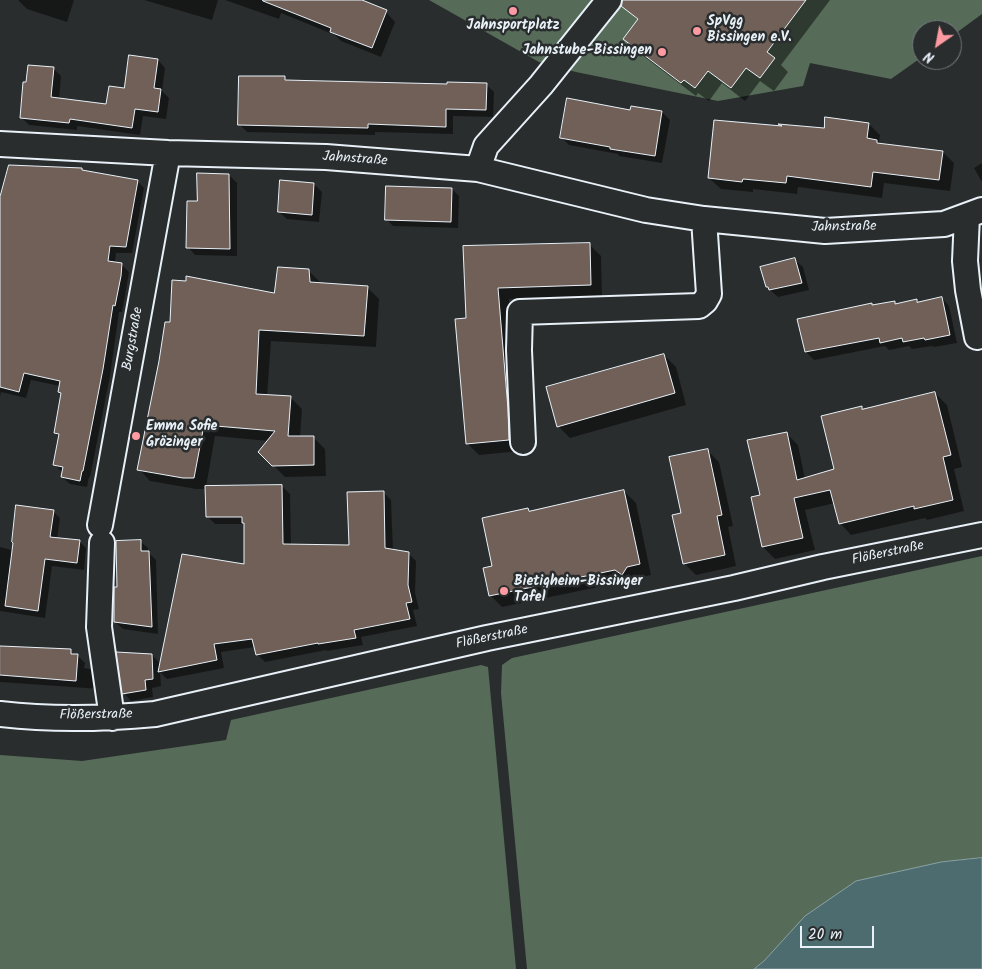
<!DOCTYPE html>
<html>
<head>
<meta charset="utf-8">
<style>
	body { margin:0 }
	#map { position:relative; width:982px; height:969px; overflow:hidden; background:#2a2d2e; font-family:Kalam,sans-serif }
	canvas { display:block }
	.north { position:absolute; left:912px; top:20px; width:50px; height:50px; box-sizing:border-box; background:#2a2d2e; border:1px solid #767b7f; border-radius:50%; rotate:213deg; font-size:14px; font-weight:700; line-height:20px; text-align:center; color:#e8f1f8 }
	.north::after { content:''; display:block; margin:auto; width:18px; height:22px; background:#ff9aa2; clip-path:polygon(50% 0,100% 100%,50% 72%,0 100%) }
	.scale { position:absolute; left:800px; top:926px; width:74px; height:22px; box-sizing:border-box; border:2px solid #e8f1f8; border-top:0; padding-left:6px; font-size:15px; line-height:18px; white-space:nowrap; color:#e8f1f8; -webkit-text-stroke:4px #2a2d2e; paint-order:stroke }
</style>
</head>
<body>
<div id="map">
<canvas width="982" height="969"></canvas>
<div class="north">N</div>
<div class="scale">20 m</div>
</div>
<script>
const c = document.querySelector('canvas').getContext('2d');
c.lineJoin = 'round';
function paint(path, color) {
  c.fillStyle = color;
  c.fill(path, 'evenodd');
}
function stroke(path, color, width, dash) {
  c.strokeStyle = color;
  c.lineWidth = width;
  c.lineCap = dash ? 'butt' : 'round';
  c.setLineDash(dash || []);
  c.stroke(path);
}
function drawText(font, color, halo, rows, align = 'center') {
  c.font = font + ' Kalam,sans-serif';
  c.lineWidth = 5;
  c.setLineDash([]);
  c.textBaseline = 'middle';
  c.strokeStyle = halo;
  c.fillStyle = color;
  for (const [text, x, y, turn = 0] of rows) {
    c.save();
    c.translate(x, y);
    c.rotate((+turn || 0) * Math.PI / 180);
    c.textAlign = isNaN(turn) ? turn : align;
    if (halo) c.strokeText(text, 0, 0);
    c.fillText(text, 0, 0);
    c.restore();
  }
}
paint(new Path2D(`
	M429,0H982V14L952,36V30H922V57L891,79L810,63L803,86L718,101L576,72L539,62Z
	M982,556V858L941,862L764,961L754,969H527L501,693L502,665L512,658L739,609Z
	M481,665L488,667L516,969H0V755L82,761L226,740L231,720Z`), '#566c59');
const water = new Path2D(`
	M982,858V969H754L764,961L805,916L856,881L941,862Z`);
paint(water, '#4d6c6f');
stroke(water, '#8ba1a6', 1);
paint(new Path2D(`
	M19,0H74L67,22L27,9L19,1Z
	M144,0H218L212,20Z
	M225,0H351L386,12L395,22L381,57L341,41L335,35L281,13L279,19Z
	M633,0H830L781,65L788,72L774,91L760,81L745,101L722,83L709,101L698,93L696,96L638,52L624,39L638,20L627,9Z
	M158,60L165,68L162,91L169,98L166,119L143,116L140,135L77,126V130L29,125L21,117L54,69L61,76L59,100L107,105Z
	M284,78L288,81L448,86L486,84L494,92L493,117L453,116V134L375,132V135L247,132L239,124Z
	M662,112L670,120L662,163L619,156L618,154L569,145L561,137Z
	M869,124L880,135L879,143L943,152L954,163L950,191L884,183L882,198L798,187L797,194L753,189V192L721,189L709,178L825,130Z
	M982,163V182L974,168Z
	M82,169L84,172L137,181L144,188L132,253H116L115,263L122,265L129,272L127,284L122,312H119L110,376L90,477H89L87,487L70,484L62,477L63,472L61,471L54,464L59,437L55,432L62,395L59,392L60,386L31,380L26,398L1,392L0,397V213Z
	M229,175L237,183V256L195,255L188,247L198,202Z
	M314,184L322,192L319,222L287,219L279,212Z
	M452,189L459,196L458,228L393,226L386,219Z
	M589,244L601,256L602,296L509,299L519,421L520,451L479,455L467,443V319L465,248Z
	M795,260L803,267L809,290L778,297L767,287Z
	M309,271L321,283V284L367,287L379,299L376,347L271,341L267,396L290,397L302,409L300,437H313L325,449L326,476L285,477L260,452L269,441L215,436L206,487L282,486L290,494L291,546L350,547L383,492L391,500L393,550L408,553L416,561L415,593L419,609L413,610L417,626L361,637L363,645L327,651L326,650L265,662L257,654L255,647L221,652L224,668L167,679L160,672L161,686L152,688L153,697L131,701L124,693L152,655L161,664L245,565V524H215L207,516L206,489H196L150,481L139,469L276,295Z
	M942,298L949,306L957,343L934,347L932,346L912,349L909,346L889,350L885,346L814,360L806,352L799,320L871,304L873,306L894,302L897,305L916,301L918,303Z
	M664,355L676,367L686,405L570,438L558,426Z
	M935,393L947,405L962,467L954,469L964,511L927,520L925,518L851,535L840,523L835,503L805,510L815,550L775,559L763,547L761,496L786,433L798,445L805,479L835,470L861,408L863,410Z
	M707,450L719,462L733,526L728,527L736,566L696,575L684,563L682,514Z
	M624,491L636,503L651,575L638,578L634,585L627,581L502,607L491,596L485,569L494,567L528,510L530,512Z
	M17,506L53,511L60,518L57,539L79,541L86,548L84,570L52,566L45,618L0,611V547L12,550Z
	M140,541L148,548V552L156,560L158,634L123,629L115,622L118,588Z
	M0,651L77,655L85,663L84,668L90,669L98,676L100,689L0,682Z`), '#0007');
const building = new Path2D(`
	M263,0H362L387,10L372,48L330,32L331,28L263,1Z
	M622,0H806L767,52L775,58L760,78L746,68L731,88L708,71L695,88L684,80L681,83L623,39L638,19L621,6Z
	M129,55L158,59L154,88L161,89L158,112L135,109L132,128L70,119L69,123L20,118L23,82H26L28,65L54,67L51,97L106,104L109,86L124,88Z
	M239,76H285V80L447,84V82L487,83L486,110L446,109V127L368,124V128L238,125Z
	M567,98L630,110L631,106L662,111L655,156L610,149V147L560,138Z
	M825,117L869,123L867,138L877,140V143L943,151L939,180L873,172L871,187L787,176L786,183L743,179L742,182L708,178L714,120L782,126L778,124L824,128Z
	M9,165L82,168V170L138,180L126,247L110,246L108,261L122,263L121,276L115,306L113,305L103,369L83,471H82L80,481L61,477L63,467L53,465L59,434L54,433L61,393L58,392L60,381L24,373L19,392L0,387V197Z
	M197,173L229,174L230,249L186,248L187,201H197Z
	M280,180L314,183L312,215L278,212Z
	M386,186L452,188L451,222L385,220Z
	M590,243L591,285L498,288L508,409L509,440L466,444L455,319L466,318L463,246Z
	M795,258L802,283L769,290L768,287H766L760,267Z
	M278,267L309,269L310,282L368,286L364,336L259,330L256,394L291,396L288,436H314V465L272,466L258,452L275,431L204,425L194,478H183L137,470L159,361L165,322H170L172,280L186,281V276L274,293Z
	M942,297L950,335L925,340L924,338L903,342L902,338L880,343L879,338L805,352L797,319L872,303V305L895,301V304L917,299V302Z
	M664,354L675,393L557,427L546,387Z
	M935,392L951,455L943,457L953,500L914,509V506L839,524L830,490L794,498L803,538L762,547L751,497L760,495L747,440L787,432L797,480L834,469L821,416L862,406V409Z
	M708,449L722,515L717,516L725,555L683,564L672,515L681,513L669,457Z
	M282,485L283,544L349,545L347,492L384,491L385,548L409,552L408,585L412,602L406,603L410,619L354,630L356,638L318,644V643L256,655L252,639L214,644L217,660L158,672L182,554L244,564V523H242V517H206L205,486Z
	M624,490L640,564L627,567L622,575L615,570L489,596L483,568L492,566L482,518L528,508L529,511Z
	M16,505L54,510L50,537L80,540L77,563L45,559L38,611L5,606L13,543L12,542Z
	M141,540V551H149L152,627L114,622V587H117L116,541Z
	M0,646L71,649V654H78L76,681L0,675Z
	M116,652L152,654L153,679L145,680L146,690L122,694Z`);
paint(building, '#706058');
stroke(building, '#e8f1f8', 1);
const minor = new Path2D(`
	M0,144L168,153L326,157L478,169L646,210L704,219L825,231L944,224L982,210
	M478,169L486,146L541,85L609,0
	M967,216L965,261L968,290L977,337
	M523,442L519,350L520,312L699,306L705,301L709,294L704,219
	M100,525L168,153
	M102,543L99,627L112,718
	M0,714C51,720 103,719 155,714L487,638L734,588L823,567L982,535`);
stroke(minor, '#e8f1f8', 28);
stroke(minor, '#2a2d2e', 24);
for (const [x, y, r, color] of [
	[513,11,5,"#ff9aa2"],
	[697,31,5,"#ff9aa2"],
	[662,52,5,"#ff9aa2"],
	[136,436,5,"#ff9aa2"],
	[504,591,5,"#ff9aa2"]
]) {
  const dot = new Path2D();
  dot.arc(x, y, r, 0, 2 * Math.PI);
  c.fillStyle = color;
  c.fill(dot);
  stroke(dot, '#2a2d2e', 2);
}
drawText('bold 14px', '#e8f1f8', '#2a2d2e', [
	["SpVgg",707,23],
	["Bissingen e.V.",707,39],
	["Jahnsportplatz",513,27,"center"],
	["Jahnstube-Bissingen",652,52,"right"],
	["Emma Sofie",146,428],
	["Grözinger",146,444],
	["Bietigheim-Bissinger",514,583],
	["Tafel",514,599]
], 'left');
drawText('14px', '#e8f1f8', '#2a2d2e', [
	["Jahnstraße",355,160,4],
	["Jahnstraße",844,228,-1],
	["Burgstraße",134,339,-80],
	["Flößerstraße",888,554,-12],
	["Flößerstraße",492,638,-12],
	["Flößerstraße",96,716,-1]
]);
</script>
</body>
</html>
